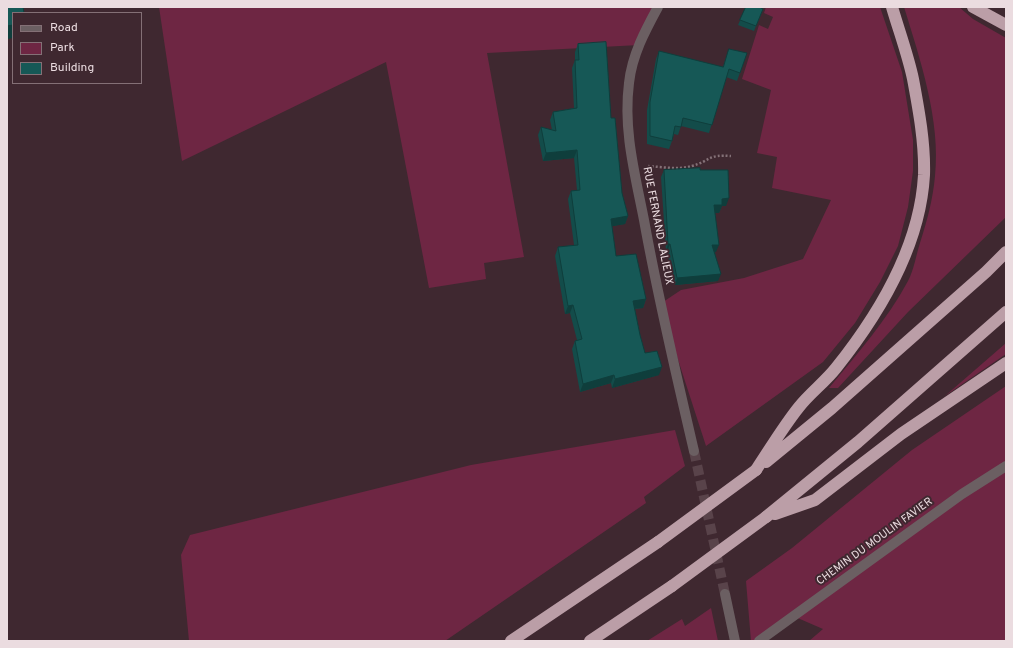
<!DOCTYPE html>
<html>
<head>
<meta charset="utf-8">
<style>
	body { margin:0 }
	#map { position:relative; width:1013px; height:648px; overflow:hidden; background:#3f2830; font-family:Overpass,sans-serif }
	canvas { display:block }
	.frame { position:absolute; inset:0; border:8px solid #ebdce0; pointer-events:none }
	.legend { position:absolute; left:12px; top:12px; width:130px; height:72px; box-sizing:border-box; background:#3f2830; border:1px solid #847076; margin:0; padding:5px 7px; list-style:none; font-size:12px; color:#ebdce0 }
	.legend li { display:flex; align-items:center; gap:8px; height:20px }
	.legend b { width:20px; border:1px solid #847076 }
</style>
</head>
<body>
<div id="map">
<canvas width="1013" height="648"></canvas>
<div class="frame"></div>
<ul class="legend">
<li><b style="height:5px;background:#6b5f62"></b>Road</li>
<li><b style="height:11px;background:#6e2643"></b>Park</li>
<li><b style="height:11px;background:#165856"></b>Building</li>
</ul>
</div>
<script>
const c = document.querySelector('canvas').getContext('2d');
c.lineJoin = 'round';
function paint(path, color) {
  c.fillStyle = color;
  c.fill(path, 'evenodd');
}
function stroke(path, color, width, dash) {
  c.strokeStyle = color;
  c.lineWidth = width;
  c.lineCap = dash ? 'butt' : 'round';
  c.setLineDash(dash || []);
  c.stroke(path);
}
function drawText(font, color, halo, rows, align = 'center') {
  c.font = font + ' Overpass,sans-serif';
  c.lineWidth = 4;
  c.setLineDash([]);
  c.textBaseline = 'middle';
  c.strokeStyle = halo;
  c.fillStyle = color;
  for (const [text, x, y, turn = 0] of rows) {
    c.save();
    c.translate(x, y);
    c.rotate((+turn || 0) * Math.PI / 180);
    c.textAlign = isNaN(turn) ? turn : align;
    if (halo) c.strokeText(text, 0, 0);
    c.fillText(text, 0, 0);
    c.restore();
  }
}
paint(new Path2D(`
	M159,7H658L639,45L487,53L524,257L484,263L486,279L429,288L386,62L182,161Z
	M766,7H880L902,72L913,140V171L908,207L898,246L880,282L855,323L823,362L706,446L660,304L681,290L744,278L803,259L831,200L772,188L777,157L757,153L771,90L742,79L759,25L768,29L773,17L764,13Z
	M904,7H959L973,19L1006,38V217L908,312L838,388H829C857,354 887,320 908,281C914,270 916,255 920,243C927,221 933,199 935,176C941,121 920,59 904,7Z
	M1006,343V354L945,396Z
	M1006,386V641H809L823,629L793,616L759,641H751L746,581L792,548L912,450Z
	M675,430L685,466L644,497L646,503L445,641H189L181,555L190,535L471,465Z
	M711,608L718,641H647L682,619L685,626Z`), '#6e2643');
stroke(new Path2D(`
	M694,451L725,594`), '#59434a', 10, [10, 5]);
stroke(new Path2D(`
	M648,166C662,167 679,170 692,166C710,161 708,154 731,156`), '#847177', 2.5, [2, 2]);
stroke(new Path2D(`
	M658,7C645,31 632,55 629,83C623,130 635,174 644,220C658,298 676,374 694,451
	M725,594L735,641
	M759,641L962,494L1006,466`), '#6b5f62', 10);
stroke(new Path2D(`
	M973,7L1006,25
	M766,462L832,408L986,272L1006,252
	M756,470C770,449 783,427 799,407C810,393 825,382 836,368C880,313 920,247 924,175C925,144 919,111 913,79C908,55 899,31 892,7
	M775,514L815,500L901,434L1006,363
	M766,517L858,442L1006,312
	M511,641L658,542
	M590,641L672,586`), '#bb9ea7', 12);
stroke(new Path2D(`
	M658,542L756,470
	M672,586L766,517`), '#bb9ea7', 12);
paint(new Path2D(`
	M746,7L763,9L754,31L738,25Z
	M578,44L611,118L622,193L628,216L625,224L612,226L616,256L646,299L643,308L635,309L640,335L645,353L659,375L612,388L611,383L580,392L572,349L575,341L577,340L570,313L565,314L555,256L558,247L574,245L568,199L571,191L577,190L574,158L543,161L538,135L541,127L552,130L550,120L553,112L574,108L572,68L575,60V52Z
	M659,51L722,67L747,53L737,81L726,77L709,133L681,126L678,135L674,134L672,141L669,149L647,144V110L656,59Z
	M664,170H700L726,206H722L719,213H715L716,252H715L718,281L675,285L667,252H666L661,177Z`), '#134c4a');
paint(new Path2D(`
	M13,25V38L7,39V26Z
	M577,150L574,158L543,161L546,153Z
	M729,198L726,206H722L719,213H711L714,205L722,199Z
	M628,216L625,224L608,227L611,219Z
	M668,244H670L667,252H666Z
	M712,245H719L716,252L710,253Z
	M721,274L718,281L675,285L677,278Z
	M646,299L643,308L630,309L633,301Z
	M573,305L570,313L565,314L568,306Z
	M662,367L659,375L612,388L615,379Z
	M614,375L611,383L580,392L583,384Z`), '#0f3e3c');
const building = new Path2D(`
	M7,7H23L24,13H13V25L7,26Z
	M746,7H759L763,9L756,26L740,20Z
	M606,42L611,118H615L622,193L628,216L611,219L616,256L636,254L646,299L633,301L640,335L645,353L657,351L662,367L615,379L614,375L583,384L575,341L582,339L573,305L568,306L558,247L578,245L571,191L580,190L577,150L546,153L541,127L556,131L553,112L577,108L575,60H579L578,44Z
	M729,49L747,53L740,73L729,69L712,125L683,118L681,127L675,126L672,141L650,136V102L659,51L723,67Z
	M700,168V170H728L729,198L722,199V205H714L719,245H712L721,274L677,278L670,244H668L664,170Z`);
paint(building, '#165856');
stroke(building, '#0f3e3c', 1);
drawText('11px', '#ebdce0', '#3f2830', [
	["RUE FERNAND LALIEUX",657,226,79],
	["CHEMIN DU MOULIN FAVIER",875,542,-36]
]);
</script>
</body>
</html>
